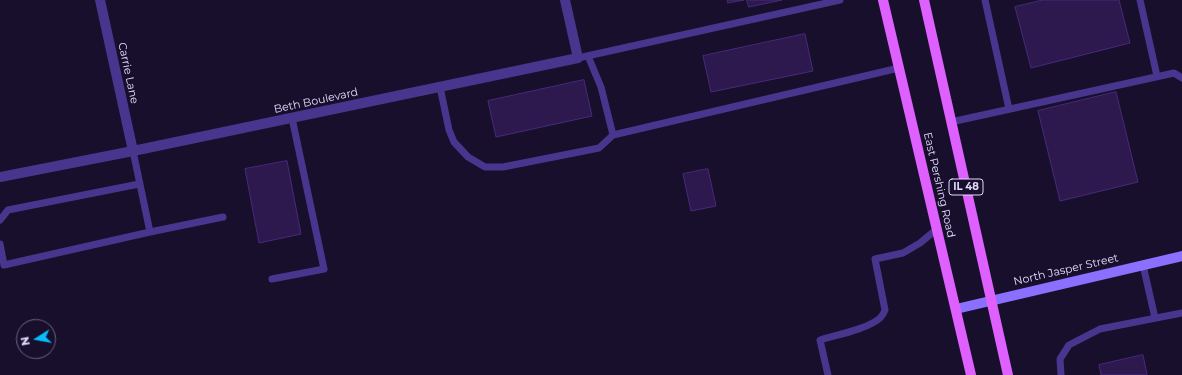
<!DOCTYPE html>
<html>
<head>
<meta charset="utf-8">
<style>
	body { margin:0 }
	#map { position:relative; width:1182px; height:375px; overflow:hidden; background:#180f2c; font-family:Montserrat,sans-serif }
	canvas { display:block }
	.north { position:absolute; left:16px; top:319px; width:40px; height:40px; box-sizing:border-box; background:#180f2c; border:1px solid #6a6080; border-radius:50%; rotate:259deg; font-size:11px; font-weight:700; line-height:16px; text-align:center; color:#e4d9ff }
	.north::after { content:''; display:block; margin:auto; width:14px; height:18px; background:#05bdff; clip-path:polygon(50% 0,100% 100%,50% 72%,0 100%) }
</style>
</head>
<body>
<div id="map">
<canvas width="1182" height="375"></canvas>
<div class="north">N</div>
</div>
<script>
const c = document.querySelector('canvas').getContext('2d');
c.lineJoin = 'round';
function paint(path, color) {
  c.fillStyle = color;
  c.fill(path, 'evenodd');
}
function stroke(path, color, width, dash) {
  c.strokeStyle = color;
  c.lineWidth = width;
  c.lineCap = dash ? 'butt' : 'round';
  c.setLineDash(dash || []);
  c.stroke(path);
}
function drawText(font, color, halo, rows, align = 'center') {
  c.font = font + ' Montserrat,sans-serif';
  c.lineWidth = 3;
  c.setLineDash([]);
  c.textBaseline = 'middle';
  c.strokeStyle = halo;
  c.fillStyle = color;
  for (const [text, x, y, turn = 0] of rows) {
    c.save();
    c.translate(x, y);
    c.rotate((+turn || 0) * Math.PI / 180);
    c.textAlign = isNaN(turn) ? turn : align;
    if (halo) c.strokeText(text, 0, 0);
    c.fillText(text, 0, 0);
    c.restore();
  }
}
const building = new Path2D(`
	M728,0H744L728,3Z
	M747,0H782L749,7Z
	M1043,0H1119L1130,43L1031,68L1015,7Z
	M805,34L813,71L711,92L703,56Z
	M584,80L592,116L496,137L488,101Z
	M1116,92L1138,182L1060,201L1038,111Z
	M287,161L301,234L259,243L245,169Z
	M708,169L716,206L691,211L683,174Z
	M1143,355L1147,375H1101L1099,365Z`);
paint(building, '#2d194e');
stroke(building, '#472a7c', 1);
stroke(new Path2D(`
	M985,0L1009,109
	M1140,0L1157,76
	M588,56L601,87L613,135
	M578,58L840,0
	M440,87L449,130L454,142L468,157L485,167H503L599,148L613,135L899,68
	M951,122L1174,73L1182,78
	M0,220L8,210L139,184
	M150,232L223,217
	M0,244L4,265L150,232L133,151
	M1143,265L1155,318
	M272,279L324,269L292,118
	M828,375L820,340C836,335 868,329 880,318C882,316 884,313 885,310L875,259L903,253L920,243L937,229
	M1061,375L1060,359L1069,345L1100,329L1182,313`), '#48368e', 7);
stroke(new Path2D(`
	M100,0L133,151
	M0,177L133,151L578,58L565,0`), '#48368e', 10);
stroke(new Path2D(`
	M956,309L1182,256`), '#8b70ff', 10);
stroke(new Path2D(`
	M883,0L971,375
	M924,0L1008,375`), '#de60ff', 10);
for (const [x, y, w] of [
	[966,187,34]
]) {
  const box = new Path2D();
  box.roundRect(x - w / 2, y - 8, w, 16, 3);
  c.fillStyle = '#180f2c';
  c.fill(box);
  stroke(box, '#e4d9ff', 1);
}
drawText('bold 10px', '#e4d9ff', null, [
	["IL 48",966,187]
]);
drawText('11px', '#e4d9ff', '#180f2c', [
	["Carrie Lane",128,73,78],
	["Beth Boulevard",316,101,-12],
	["East Pershing Road",939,185,77],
	["North Jasper Street",1066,270,-13]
]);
</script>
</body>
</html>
